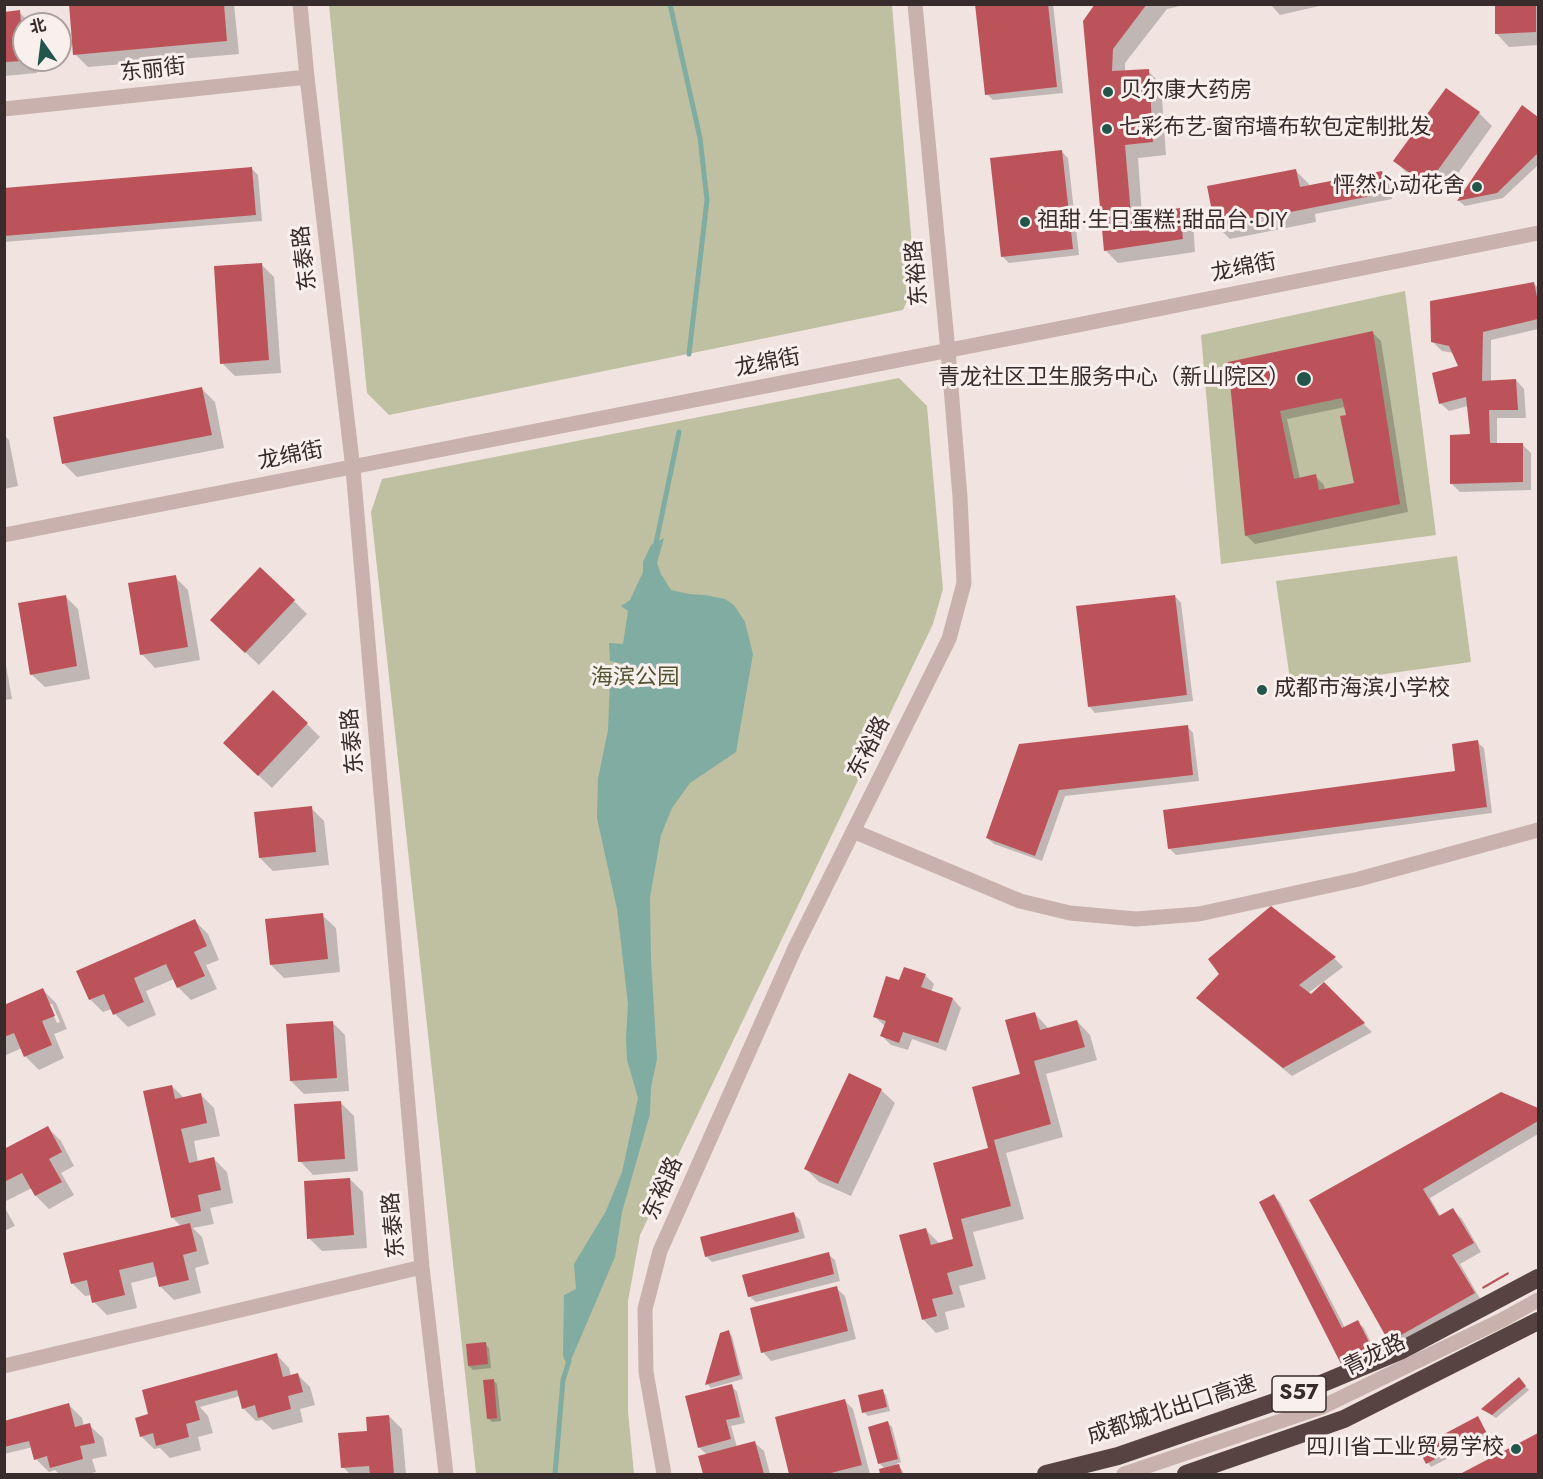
<!DOCTYPE html>
<html>
<head>
<meta charset="utf-8">
<style>
	body { margin:0 }
	#map { position:relative; width:1543px; height:1479px; overflow:hidden; background:#f1e4e0; font-family:Jost,"Noto Sans SC",sans-serif }
	canvas { display:block }
	.frame { position:absolute; inset:0; border:6px solid #382b2b; pointer-events:none }
	.north { position:absolute; left:12px; top:12px; width:60px; height:60px; box-sizing:border-box; background:#f9f0ed; border:2px solid #aca19f; border-radius:50%; rotate:346deg; font-size:16px; font-weight:700; line-height:24px; text-align:center; color:#382b2b }
	.north::after { content:''; display:block; margin:auto; width:21px; height:27px; background:#23564a; clip-path:polygon(50% 0,100% 100%,50% 72%,0 100%) }
</style>
</head>
<body>
<div id="map">
<canvas width="1543" height="1479"></canvas>
<div class="frame"></div>
<div class="north">北</div>
</div>
<script>
const c = document.querySelector('canvas').getContext('2d');
c.lineJoin = 'round';
function paint(path, color) {
  c.fillStyle = color;
  c.fill(path, 'evenodd');
}
function stroke(path, color, width, dash) {
  c.strokeStyle = color;
  c.lineWidth = width;
  c.lineCap = dash ? 'butt' : 'round';
  c.setLineDash(dash || []);
  c.stroke(path);
}
function drawText(font, color, halo, rows, align = 'center') {
  c.font = font + ' Jost,"Noto Sans SC",sans-serif';
  c.lineWidth = 6;
  c.setLineDash([]);
  c.textBaseline = 'middle';
  c.strokeStyle = halo;
  c.fillStyle = color;
  for (const [text, x, y, turn = 0] of rows) {
    c.save();
    c.translate(x, y);
    c.rotate((+turn || 0) * Math.PI / 180);
    c.textAlign = isNaN(turn) ? turn : align;
    if (halo) c.strokeText(text, 0, 0);
    c.fillText(text, 0, 0);
    c.restore();
  }
}
paint(new Path2D(`
	M329,5H892L915,282L903,310L389,415L367,393Z
	M1405,291L1436,535L1221,564L1201,335Z
	M899,378L927,406L943,589L933,624L640,1235L628,1301V1411L634,1474H476L371,512L382,479Z
	M1457,556L1471,662L1291,687L1276,581Z`), '#bfc0a1');
paint(new Path2D(`
	M664,538L657,563L661,574L671,590L689,594L705,595L725,599L734,605L745,622L753,654L736,752L690,783L672,808L661,835L650,897L651,960L657,1059L651,1087L650,1114L622,1212L615,1257L568,1367L563,1356L564,1295L576,1289L574,1264L606,1211L622,1172L638,1098L627,1060L626,1038L628,1004L617,909L597,818L598,779L608,730L610,680L625,675L632,666L610,661L609,643L623,644L628,611L621,606L630,600L643,572V562L651,545Z`), '#81aca1');
paint(new Path2D(`
	M84,4H234L239,54L88,67L75,54Z
	M977,4H1053L1063,93L993,100L987,94Z
	M1097,4H1189L1167,9L1125,63V72L1148,71L1161,84L1166,155L1138,158L1142,215L1180,209L1193,222L1195,252L1118,263L1105,250Z
	M1270,4H1328L1280,15Z
	M1496,4H1538V45L1509,47L1496,33Z
	M19,12L31,24H24V60H35L37,73L4,76V13Z
	M1523,107L1538,119V165L1503,198L1465,206L1459,201Z
	M1479,113L1492,126L1441,197L1408,174L1395,161Z
	M1062,152L1068,158L1079,255L1009,263L1003,257Z
	M252,169L258,175L262,221L4,242V190Z
	M1296,171L1309,184V187L1381,172L1388,179L1392,199L1315,214L1316,222L1230,239L1217,226Z
	M261,264L274,277L281,373L235,376L222,363Z
	M1534,284L1538,288V329L1491,340V382L1516,380L1524,389L1526,418H1497V444H1522L1531,453V490L1460,492L1451,483L1471,435L1468,406L1449,411L1440,403L1460,367L1454,353L1442,351L1433,342Z
	M1373,333L1381,341L1408,512L1255,544L1246,535L1229,363ZM1345,407L1356,484L1325,491L1324,485L1315,476L1300,479L1287,419Z
	M202,389L215,402L224,448L77,477L64,464Z
	M4,435L9,440L18,486L4,489Z
	M175,577L188,590L200,660L155,668L142,654Z
	M65,596L78,609L90,679L45,687L31,674Z
	M1175,596L1181,603L1193,701L1095,713L1089,706Z
	M294,601L307,614L259,665L225,633Z
	M4,654L12,699L4,700Z
	M307,724L320,737L272,788L238,756Z
	M1187,726L1193,733L1199,781L1065,796L1042,861L994,844L987,838L1020,745Z
	M1477,742L1484,748L1492,813L1176,855L1169,848L1457,772Z
	M311,808L324,821L329,865L273,871L260,858Z
	M1271,908L1335,959L1343,967L1322,983L1372,1032L1292,1076L1206,1006L1221,974ZM1322,983L1323,985L1311,995L1308,993Z
	M322,915L336,928L340,972L284,978L271,965Z
	M195,921L208,934L219,960L206,965L217,989L191,1000L178,987L174,979L146,991L156,1015L128,1027L115,1014L112,1009L103,1012L90,999Z
	M925,975L934,984L931,992L953,999L961,1008L946,1051L912,1039L908,1050L891,1045L882,1036L885,1026L874,1016L900,982Z
	M43,990L56,1003L67,1029L54,1034L64,1058L39,1070L26,1057L22,1048L4,1056V1007ZM48,1004H52L60,1022L57,1023Z
	M1035,1014L1049,1029L1077,1021L1090,1035L1097,1060L1046,1074L1063,1137L1006,1153L1024,1219L973,1232L986,1279L959,1286L965,1307L945,1312L949,1329L936,1333L923,1319L926,1230L940,1244L955,1240L935,1164L990,1149L974,1088L1022,1075Z
	M332,1022L345,1035L349,1091L304,1094L291,1081Z
	M172,1086L184,1098L201,1095L214,1108L220,1136L194,1141L198,1162L214,1159L227,1172L233,1203L210,1208L214,1224L193,1228L202,1237L209,1264L195,1268L201,1293L174,1300L160,1286L158,1276L131,1283L137,1308L107,1315L94,1302L92,1295L85,1296L72,1283L181,1226L172,1217Z
	M881,1090L895,1103L851,1196L819,1182L806,1169Z
	M1501,1093L1538,1110V1134L1430,1198L1441,1217L1453,1210L1462,1219L1481,1252L1460,1264L1482,1302L1399,1349L1390,1341L1311,1201Z
	M341,1103L354,1116L358,1171L313,1175L300,1161Z
	M48,1128L61,1141L74,1166L61,1173L74,1195L49,1209L36,1196L32,1188L4,1202V1151Z
	M350,1179L363,1192L367,1248L322,1251L309,1238Z
	M1274,1196L1280,1202L1345,1328L1357,1322L1364,1328L1377,1355L1349,1369L1342,1363Z
	M4,1206L15,1226L4,1231Z
	M794,1214L800,1220L805,1238L712,1262L706,1256Z
	M828,1254L835,1260L840,1281L756,1302L749,1296Z
	M836,1288L845,1296L856,1339L771,1361L763,1352Z
	M728,1332L732,1336L743,1379L711,1388L707,1384Z
	M485,1344L489,1348L491,1368L473,1370L469,1366Z
	M276,1354L289,1368L291,1376L297,1374L310,1387L315,1405L300,1409L303,1422L273,1430L262,1420L256,1421L243,1408L240,1396L200,1407L208,1416L213,1433L198,1437L201,1450L170,1458L160,1448L154,1449L141,1436L150,1415Z
	M1518,1379L1529,1390L1496,1418L1487,1412Z
	M493,1380L497,1384L501,1421L492,1422L488,1418Z
	M731,1385L737,1392L745,1423L731,1426L737,1447L755,1443L764,1451L770,1474H705L700,1457L707,1455L699,1447Z
	M882,1391L886,1395L890,1411L868,1416L864,1412Z
	M845,1401L853,1409L870,1474H791L776,1418Z
	M69,1405L82,1418L84,1426L89,1425L103,1438L107,1456L92,1459L96,1472L88,1474H59L55,1470L49,1472L36,1459L33,1447L4,1454V1423Z
	M389,1416L402,1429L406,1474H350L343,1467L369,1432Z
	M1477,1418L1481,1422L1489,1437L1431,1467L1428,1463Z
	M888,1423L892,1427L901,1462L896,1464L902,1470L904,1474H882L881,1470L885,1469L879,1463Z
	M1538,1435V1474H1463Z`), '#0003');
stroke(new Path2D(`
	M670,4L700,138L707,200L689,354
	M655,548L679,432
	M555,1474L563,1380L569,1361`), '#81aca1', 5);
paint(new Path2D(`
	M69,4H224L227,41L73,55Z
	M975,4H1048L1057,87L985,95Z
	M1095,4H1147L1113,49L1112,71L1149,69L1153,142L1125,145L1131,215L1180,208L1183,239L1104,251L1083,21Z
	M1495,4H1536V32L1495,34Z
	M20,10L24,61L4,62V12Z
	M1446,88L1480,112L1427,185L1393,161Z
	M1522,105L1538,117V153L1497,193L1457,201Z
	M1062,150L1073,249L1001,257L990,158Z
	M252,167L256,215L4,236V188Z
	M1296,169L1300,187L1382,171L1386,193L1215,227L1207,186Z
	M262,263L269,360L220,364L214,266Z
	M1534,282L1538,302V319L1483,332L1482,381L1516,379L1518,410H1489L1490,443H1523V482L1450,484V435L1470,434L1466,397L1439,404L1432,373L1458,366L1449,346L1431,342L1430,301Z
	M1373,331L1400,504L1245,536L1228,362ZM1342,398L1346,415L1340,416L1354,483L1319,490L1316,474L1294,479L1280,411Z
	M202,387L212,435L62,464L53,417Z
	M260,567L295,600L245,653L210,620Z
	M176,575L188,647L140,655L128,583Z
	M66,595L77,666L30,675L18,603Z
	M1175,595L1187,695L1088,707L1076,606Z
	M273,690L308,723L258,776L223,743Z
	M1188,725L1193,775L1059,790L1035,856L986,838L1019,744Z
	M1478,740L1487,807L1168,849L1163,810L1455,771L1452,744Z
	M312,806L316,852L259,858L254,812Z
	M1271,906L1336,957L1299,985L1311,994L1324,982L1365,1023L1283,1068L1196,998L1219,974L1208,959Z
	M323,913L328,959L270,965L265,919Z
	M195,919L207,946L194,952L205,976L177,988L166,964L134,978L144,1002L113,1015L104,994L89,1000L76,971Z
	M904,967L926,974L921,987L953,998L938,1043L903,1032L899,1043L880,1036L886,1021L873,1017L886,976L899,980Z
	M43,988L55,1016L42,1021L52,1045L24,1057L14,1033L4,1037V1005Z
	M1035,1012L1040,1030L1077,1020L1085,1047L1034,1061L1051,1124L994,1140L1011,1206L961,1219L973,1266L947,1273L953,1294L932,1299L937,1316L922,1320L899,1235L926,1228L931,1245L953,1239L933,1163L988,1148L972,1087L1020,1074L1005,1020Z
	M333,1021L337,1078L290,1081L286,1024Z
	M849,1073L882,1089L838,1184L804,1169Z
	M172,1085L175,1099L201,1093L207,1123L181,1129L189,1163L214,1157L221,1190L198,1195L201,1211L171,1218L143,1091Z
	M1501,1092L1538,1108V1121L1423,1189L1439,1216L1453,1208L1474,1243L1452,1255L1475,1293L1389,1342L1309,1200Z
	M341,1101L345,1159L298,1162L294,1104Z
	M48,1126L62,1152L49,1159L62,1182L35,1196L22,1173L4,1182V1149Z
	M350,1178L354,1235L307,1239L304,1181Z
	M1274,1194L1342,1328L1358,1320L1372,1348L1341,1364L1259,1202Z
	M794,1212L799,1232L705,1257L700,1237Z
	M190,1223L197,1251L183,1255L189,1280L159,1287L153,1262L119,1270L125,1295L92,1303L87,1280L71,1284L63,1253Z
	M829,1252L834,1274L748,1297L742,1275Z
	M1508,1272L1509,1274L1483,1289L1482,1287Z
	M837,1286L848,1331L761,1353L750,1308Z
	M729,1330L740,1375L705,1385L720,1333Z
	M486,1342L488,1364L468,1366L466,1344Z
	M277,1353L283,1377L298,1373L303,1392L288,1396L291,1409L258,1418L255,1405L242,1409L237,1390L195,1401L200,1420L186,1424L189,1437L156,1446L153,1433L140,1437L135,1418L148,1414L142,1390Z
	M1519,1377L1526,1386L1492,1415L1481,1409Z
	M494,1379L497,1418L487,1419L483,1380Z
	M732,1384L740,1417L726,1420L731,1439L698,1448L685,1396Z
	M883,1389L887,1407L862,1413L858,1395Z
	M845,1399L862,1465L827,1474H789L775,1417Z
	M69,1403L75,1427L90,1423L95,1443L80,1446L83,1459L50,1468L47,1456L34,1460L29,1441L4,1447V1421Z
	M389,1415L394,1474H370L369,1466L341,1468L338,1433L367,1431L366,1417Z
	M1478,1416L1486,1432L1426,1464L1418,1448Z
	M888,1421L898,1459L878,1464L868,1427Z
	M1538,1433V1474H1460Z
	M755,1441L764,1474H703L698,1456Z
	M899,1464L902,1474H880L879,1469Z`), '#bd535a');
stroke(new Path2D(`
	M853,831L1020,901L1070,913L1136,919L1199,914L1359,879L1538,830
	M664,1474L646,1372L645,1309L660,1251L795,948L949,639L964,583L960,497L948,351L915,4`), '#c9b1ad', 15);
stroke(new Path2D(`
	M300,4L307,77L353,469L422,1267L446,1474
	M4,109L307,77
	M4,535C517,438 1027,335 1538,233
	M4,1366L422,1267
	M1124,1474L1322,1407L1502,1320L1538,1300`), '#c9b1ad', 15);
stroke(new Path2D(`
	M1046,1474L1118,1456L1292,1396L1400,1351L1538,1278
	M1186,1474L1344,1419L1538,1321`), '#584343', 18);
for (const [x, y, r, color] of [
	[1108,92,6,"#23564a"],
	[1107,129,6,"#23564a"],
	[1477,187,6,"#23564a"],
	[1025,222,6,"#23564a"],
	[1304,379,8,"#23564a"],
	[1262,690,6,"#23564a"],
	[1516,1449,6,"#23564a"]
]) {
  const dot = new Path2D();
  dot.arc(x, y, r, 0, 2 * Math.PI);
  c.fillStyle = color;
  c.fill(dot);
  stroke(dot, '#f9f0ed', 2);
}
for (const [x, y, w] of [
	[1299,1394,54]
]) {
  const box = new Path2D();
  box.roundRect(x - w / 2, y - 18, w, 36, 4.5);
  c.fillStyle = '#f9f0ed';
  c.fill(box);
  stroke(box, '#382b2b', 1.5);
}
drawText('bold 21px', '#382b2b', null, [
	["S57",1299,1394]
]);
drawText('22px', '#382b2b', '#f9f0ed', [
	["东丽街",153,71,-6],
	["东泰路",306,258,-97],
	["龙绵街",1244,269,-11],
	["东裕路",918,273,-95],
	["龙绵街",768,364,-11],
	["龙绵街",291,457,-11],
	["东泰路",354,741,-95],
	["东裕路",870,748,-63],
	["东裕路",664,1189,-66],
	["东泰路",395,1225,-95],
	["青龙路",1375,1356,-26],
	["成都城北出口高速",1172,1411,-18]
]);
drawText('22px', '#382b2b', '#f9f0ed', [
	["贝尔康大药房",1120,92],
	["七彩布艺-窗帘墙布软包定制批发",1119,129],
	["怦然心动花舍",1465,187,"right"],
	["祖甜·生日蛋糕·甜品台·DIY",1037,222],
	["青龙社区卫生服务中心（新山院区）",1290,379,"right"],
	["成都市海滨小学校",1274,690],
	["四川省工业贸易学校",1504,1449,"right"]
], 'left');
drawText('22px', '#525431', '#f9f0ed', [
	["海滨公园",635,679]
]);
</script>
</body>
</html>
